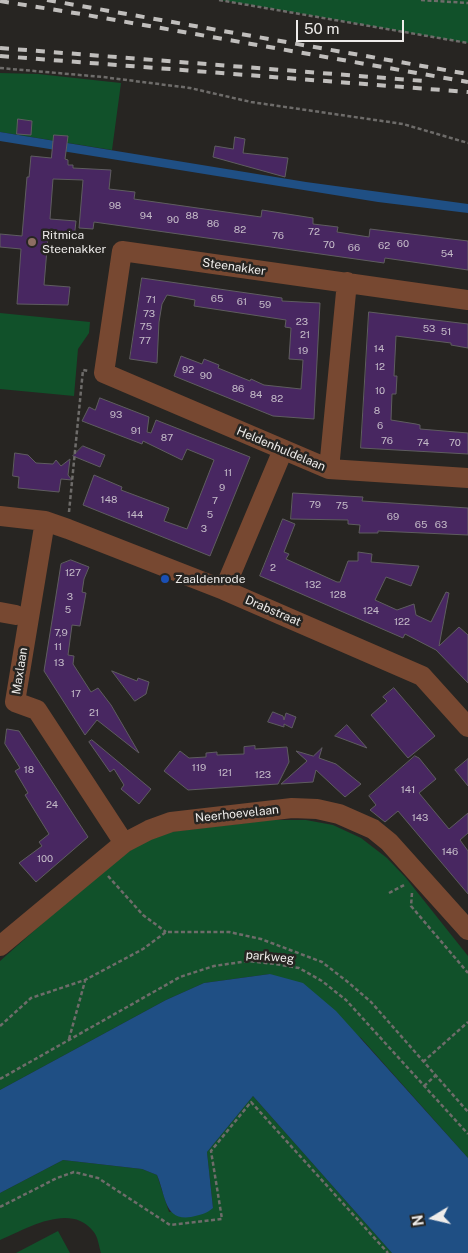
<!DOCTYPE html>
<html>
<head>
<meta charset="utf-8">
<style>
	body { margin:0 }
	#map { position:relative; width:468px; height:1253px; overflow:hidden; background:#272522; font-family:"Public Sans",sans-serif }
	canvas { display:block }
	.north { position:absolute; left:408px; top:1193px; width:50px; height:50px; -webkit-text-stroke:4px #272522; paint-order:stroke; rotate:261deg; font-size:14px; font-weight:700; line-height:20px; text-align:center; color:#eeecea }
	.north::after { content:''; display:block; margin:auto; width:18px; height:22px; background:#eeecea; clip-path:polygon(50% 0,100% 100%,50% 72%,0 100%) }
	.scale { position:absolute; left:296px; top:20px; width:108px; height:22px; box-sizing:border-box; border:2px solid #eeecea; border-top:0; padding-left:6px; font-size:15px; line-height:18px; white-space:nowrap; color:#eeecea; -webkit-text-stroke:4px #272522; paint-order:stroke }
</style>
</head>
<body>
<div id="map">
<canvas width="468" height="1253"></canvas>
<div class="north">N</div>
<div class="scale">50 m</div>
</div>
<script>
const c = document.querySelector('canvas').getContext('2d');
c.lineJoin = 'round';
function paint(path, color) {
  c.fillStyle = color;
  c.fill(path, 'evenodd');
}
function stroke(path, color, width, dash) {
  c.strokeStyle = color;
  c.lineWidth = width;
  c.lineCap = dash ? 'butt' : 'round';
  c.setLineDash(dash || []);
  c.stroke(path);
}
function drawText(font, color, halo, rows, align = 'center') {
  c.font = font + ' "Public Sans",sans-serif';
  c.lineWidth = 5;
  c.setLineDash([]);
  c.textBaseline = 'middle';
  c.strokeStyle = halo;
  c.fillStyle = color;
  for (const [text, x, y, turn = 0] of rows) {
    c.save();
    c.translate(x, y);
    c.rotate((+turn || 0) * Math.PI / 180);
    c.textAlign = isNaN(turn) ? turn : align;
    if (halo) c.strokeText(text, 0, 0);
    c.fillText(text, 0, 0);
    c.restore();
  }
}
paint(new Path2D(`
	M220,0H468V43L253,5Z
	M0,73L38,74L121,83L112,150L0,132Z
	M0,313L90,322L89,333L78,349L74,396L0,389Z
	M271,820H306L333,825L361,838L387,858L406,878L468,956V1158L361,1038L270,974L204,983L166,1000L0,1090V961L98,874L153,834Z
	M253,1096L392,1253H101C99,1247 98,1236 93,1231C70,1202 26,1229 0,1240V1193L63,1160L142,1169L157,1175L169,1212L213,1208L207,1152Z
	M58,1231L70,1253H16Z`), '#11512a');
paint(new Path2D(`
	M0,132L306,182L468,204V213L378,202L0,141Z
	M270,974L303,983L336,1011L468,1158V1253H392L253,1096L207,1152L213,1208C206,1214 200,1215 191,1217C164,1221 166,1196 157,1175L142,1169L63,1160L0,1193V1090L166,1000L204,983Z`), '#1f4f84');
const building = new Path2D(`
	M18,119L32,121L31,135L17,134Z
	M54,135L68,136L65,159L68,160V165H73V168L111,170L109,189L135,192L134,199L261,217L262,210L313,218V224L338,227L337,232L369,237L370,229L468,241V270L385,258L384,263L94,222L93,229L79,228L83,180L53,179L50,219L76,221L74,239L48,237L44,285L70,287L68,305L17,304L21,249L0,247V234L22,236L27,177H29L31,156L51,158Z
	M235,137L245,139L243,153L288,158L285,177L213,157L215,146L233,149Z
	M142,278L282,298V301L320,303L314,419L273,416L174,376L181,356L202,364L204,359L219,365L218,368L250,381L251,379L264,385L301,389L303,360L289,359L291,328L285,327L286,320L194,306L195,300L167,295L162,304L159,322L157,363L130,359Z
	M369,312L468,324V348L451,345V343L396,336L394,376H397L396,394H392L391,420L416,424L420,425V429L468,433V454L361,448Z
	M100,398L149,417L147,432L151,433L156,420L250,457L210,556L83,505L94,475L122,487L121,490L169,508L164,521L187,529L214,460L187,449L182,460L143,441L142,444L82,421L89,407L95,410Z
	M83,446L105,455L100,467L73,456Z
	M15,453L28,455L36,463L53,464L56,460L61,466L70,459L68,475L72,480L61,479L59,492L18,488L19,477L13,476Z
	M293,493L363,497L362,501L468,508V535L378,531V533H359L360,525L348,524V520L291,519Z
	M283,519L295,524L284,552L289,554L286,559L337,582H340L348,561H358V552L372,554L371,562L419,566L411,586L386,577L375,600L397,610L414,604L416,615L431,622L446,592L449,593L439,646L459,627L468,635V683L436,650L405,634L403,638L260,576Z
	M71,560L89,567L84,579L82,592L86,593L80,626L72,625L68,655L74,656L73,664L91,692L98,688L111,705L139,753L97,720L85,735L44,671L61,564Z
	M112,671L137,681L138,678L149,682L146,694L135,701Z
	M394,688L435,736L408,758L371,715L387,701L383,697Z
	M273,712L283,716L284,720L286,713L296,717L292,728L284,724V727L268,722Z
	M347,725L367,748L335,736Z
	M7,729L19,731L88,837L36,882L19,863L42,846L39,842L49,834L25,795L28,793L15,771L20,768L5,744Z
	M92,740L151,789L139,804L121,789L124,785L114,769L110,772L89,742Z
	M255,746V749L287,747L289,762L278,784L188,790L164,771L180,751L189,758L206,757V753L217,752V755L244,754V747Z
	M322,748L319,758L336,764L361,784L345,797L316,770L313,782L281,784L307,761L296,751L313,756Z
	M415,756L419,758L436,779L419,793L449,829L468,813V833L460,840L468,851V894L398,811L385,822L370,810L376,805L369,796Z
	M468,759V786L455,770Z`);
paint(building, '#482761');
stroke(building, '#5f5d60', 1);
stroke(new Path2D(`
	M219,0L468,43
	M421,0L468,3
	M0,68L103,77L190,88L251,102L403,124L468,143
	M69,512L83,370L88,371
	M108,876L143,915L166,932
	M389,893L406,884
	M412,893L411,906L468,973
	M0,1026L31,998L85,980L143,949L166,932H229L261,939L322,962L349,983L371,1002L468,1112
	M69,1039L85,981
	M423,1062L468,1022
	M0,1079L180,977L214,966L248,961L275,964L299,968L322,981L346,1000L468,1134
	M424,1086L435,1076
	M0,1207L57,1178L74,1172L98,1178L170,1225L222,1219L211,1151L251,1102L388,1253`), '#6e6c6a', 2.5, [4, 2.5]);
stroke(new Path2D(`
	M468,300L122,251L104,373L329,469L468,478
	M329,469L347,282
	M0,516L45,521L68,529L224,590L422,676L468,727
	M224,590L283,450
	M0,612L16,615
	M15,702L45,521
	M15,702L37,710L124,843
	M0,946L124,843L149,830L171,822L292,808L317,809L339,814L373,829L389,842L468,930`), '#774831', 20);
stroke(new Path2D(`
	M47,0L468,74
	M0,1L81,14L468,82
	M0,48L424,81
	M0,56L468,92`), '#c0bebc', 4, [9, 9]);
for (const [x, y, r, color] of [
	[32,242,5,"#8d6e63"],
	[165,579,5,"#1a4fb4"]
]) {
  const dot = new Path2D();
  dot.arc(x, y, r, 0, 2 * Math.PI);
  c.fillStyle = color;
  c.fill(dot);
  stroke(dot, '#272522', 2);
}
drawText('10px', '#c4bbc8', null, [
	["98",115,206],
	["94",146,216],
	["88",192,216],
	["90",173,220],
	["86",213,224],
	["82",240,230],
	["72",314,232],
	["76",278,236],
	["60",403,244],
	["70",329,245],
	["62",384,246],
	["66",354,248],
	["54",447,254],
	["65",217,299],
	["71",151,300],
	["61",242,302],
	["59",265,305],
	["73",149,314],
	["23",302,322],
	["75",146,327],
	["53",429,329],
	["51",446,332],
	["21",305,335],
	["77",145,341],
	["14",379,349],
	["19",303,351],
	["12",380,367],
	["92",188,370],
	["90",206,376],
	["86",238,389],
	["10",380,391],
	["84",256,395],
	["82",277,399],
	["8",377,411],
	["93",116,415],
	["6",380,426],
	["91",136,431],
	["87",167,438],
	["76",387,441],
	["74",423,443],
	["70",455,443],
	["11",228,473],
	["9",222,488],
	["148",109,500],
	["7",215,501],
	["79",315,505],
	["75",342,506],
	["144",135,515],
	["5",210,515],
	["69",393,517],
	["65",421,525],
	["63",441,525],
	["3",204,529],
	["2",273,568],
	["127",73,573],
	["132",313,585],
	["128",338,595],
	["3",70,597],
	["5",68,610],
	["124",371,611],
	["122",402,622],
	["7,9",61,633],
	["11",58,647],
	["13",59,663],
	["17",76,694],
	["21",94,713],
	["119",199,768],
	["18",29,770],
	["121",225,773],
	["123",263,775],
	["141",408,790],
	["24",52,805],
	["143",420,818],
	["146",450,852],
	["100",45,859]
]);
drawText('12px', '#eeecea', '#272522', [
	["Ritmica",42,235],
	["Steenakker",42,249],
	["Zaaldenrode",175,579]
], 'left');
drawText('12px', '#eeecea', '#272522', [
	["Steenakker",234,267,8],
	["Heldenhuldelaan",281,449,23],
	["Drabstraat",273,611,23],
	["Maxlaan",20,671,-81],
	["Neerhoevelaan",237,814,-6],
	["parkweg",270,957,5]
]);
</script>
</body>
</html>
